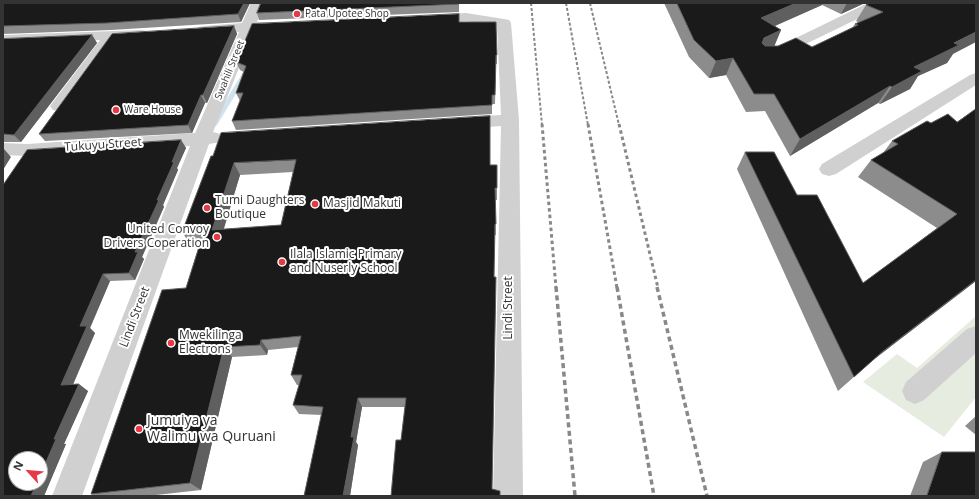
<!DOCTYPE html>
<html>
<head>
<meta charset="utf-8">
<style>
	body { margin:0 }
	#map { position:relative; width:979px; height:499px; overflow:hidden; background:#fff; font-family:"Open Sans",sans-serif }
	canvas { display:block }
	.frame { position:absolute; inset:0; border:4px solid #333; pointer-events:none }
	.north { position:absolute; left:8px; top:451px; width:40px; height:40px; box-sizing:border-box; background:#fff; border:1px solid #adadad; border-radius:50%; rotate:297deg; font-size:11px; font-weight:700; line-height:16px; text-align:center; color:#333 }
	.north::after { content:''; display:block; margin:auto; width:14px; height:18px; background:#e63946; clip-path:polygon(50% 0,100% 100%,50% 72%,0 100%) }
</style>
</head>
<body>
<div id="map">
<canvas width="979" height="499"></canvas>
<div class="frame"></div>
<div class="north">N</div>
</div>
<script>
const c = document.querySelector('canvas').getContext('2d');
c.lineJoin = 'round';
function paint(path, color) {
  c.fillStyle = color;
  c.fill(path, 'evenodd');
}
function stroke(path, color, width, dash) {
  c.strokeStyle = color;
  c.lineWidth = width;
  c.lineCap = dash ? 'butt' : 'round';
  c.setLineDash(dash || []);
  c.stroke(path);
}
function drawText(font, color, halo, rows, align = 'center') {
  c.font = font + ' "Open Sans",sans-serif';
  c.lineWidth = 4;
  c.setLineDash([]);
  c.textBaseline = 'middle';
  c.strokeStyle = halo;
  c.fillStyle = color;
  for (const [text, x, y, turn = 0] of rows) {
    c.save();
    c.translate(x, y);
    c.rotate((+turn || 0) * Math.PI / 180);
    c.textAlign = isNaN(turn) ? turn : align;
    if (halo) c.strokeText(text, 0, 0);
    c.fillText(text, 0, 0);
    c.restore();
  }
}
paint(new Path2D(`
	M976,316V397L944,437L863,382L897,354L917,368Z`), '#e6ecdf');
paint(new Path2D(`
	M246,70L249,72L217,125L214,127L212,126L211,125L243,72Z`), '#cfe2ee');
paint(new Path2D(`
	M251,3H265L257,22H286L288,25L286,28L254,31L213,132L221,134L224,138L221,142L209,144L82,496H52L190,146L27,156L3,155V143L27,144L195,133L239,32L204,34L199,33L197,30L199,27L204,26L242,23Z
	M868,3H886L884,6L779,57H769L766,54L769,51Z
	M466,13L504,19L509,20L511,23L519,120L523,496H493L501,126L459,129L453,127L450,123L453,119L459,117L501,115L497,26L466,21L430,23L425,22L423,19L425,16L430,15Z
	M142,30L147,31L149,34L147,37L116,40L65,110L59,111L53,110L50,106L100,40L3,45V35Z
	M976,73V85L836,174L829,176L822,174L819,169L822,164L970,75Z
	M976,326V353L924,400L915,404L906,400L902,391L906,382L967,329Z`), '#d0d0d0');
stroke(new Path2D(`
	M531,3L542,125
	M566,3L588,125
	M590,3L619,125`), '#888', 2, [3, 2]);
stroke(new Path2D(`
	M542,124L556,288
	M588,124L617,288
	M619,124L658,288`), '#888', 3, [3.5, 3]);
stroke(new Path2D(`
	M556,287L575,496
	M617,287L654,496
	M657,287L707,496`), '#888', 3.5, [5, 3.5]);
paint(new Path2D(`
	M3,3H250L241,22L111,30L3,34Z
	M459,3V12L259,20L257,13Z
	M664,3H865L841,14L822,5L775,26L781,30L774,46L812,47L852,28L855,24L858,22L856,21L866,5L869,3L953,54L947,63L918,76L910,89L880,104L878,103L790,156L765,111L746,112L726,75L709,78L689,57Z
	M459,22L497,55V64H496L495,104H492V114L236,130L232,121L240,101L236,93L244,72L240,70L236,62Z
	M234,26L237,34L207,103H205L192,133L45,141L39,134Z
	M92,35L97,43L21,142H3V39Z
	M976,109V281L872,361L838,391L737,169L745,152L797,195L863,283L937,228L858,177L871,160L883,153L892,141L931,123L957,122Z
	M181,140L186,148L177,168L178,170L163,205L164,207L163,209L142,257L144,259L135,280L110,281L90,328L95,333L73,385L88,391L64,444H66L44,496H3V185Z
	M211,156L497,165V200H495L496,235H494L492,489L500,496L401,440L405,407H362L356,442L358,445L350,496H304L322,415L299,414L293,405L299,385H297L291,375L298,347L268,350L267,355L232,357L201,490L147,496H95L91,494L186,288L200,243L190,244L182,232ZM293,172L281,225L223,229L240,175Z
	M976,416V435L965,426Z
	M942,452L976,496H910L923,462Z`), '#8c8c8c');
paint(new Path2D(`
	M244,3H250L241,22L238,14Z
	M796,3H823L822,5L754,35L761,18Z
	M847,3H865L841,14Z
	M234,26L237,34L207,103L203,95Z
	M781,30L774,47L757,55L764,38Z
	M976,32V42L953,54L947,63L918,76L910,89L880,104L892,87L914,67L954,43Z
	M92,35L97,43L21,142L14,135Z
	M733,58L726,75L709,78L716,61Z
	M890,86L878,103L790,156L800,139Z
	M201,95L205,103L192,133L188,125Z
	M181,140L186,148L177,168L178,170L163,205L164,207L163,209L142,257L144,259L135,280L129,273L135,252Z
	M4,149L11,157L3,170V151Z
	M234,163L240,175L220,242L212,230Z
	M103,274L110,281L90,328L95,333L70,391L61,385L80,326Z
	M976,280V281L865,366L882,352Z
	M261,340L268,350L267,355L260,345Z
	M224,347L232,357L201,490L190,483Z
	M79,384L88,391L64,444H66L44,496H31L37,483H40V476L54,439Z
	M358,398L362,407L356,442L358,445L350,496H343L351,437Z`), '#5f5f5f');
const building = new Path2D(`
	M3,3H244L238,14L107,23L3,26Z
	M261,3H459V4L257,13Z
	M677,3H796L761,18L781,30L764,38L762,43L765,46H778L796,38L812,47L858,25L855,24L883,12L866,5L869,3H976V32L954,43L959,45L914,67L922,71L892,87L890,86L800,139L774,94H754L733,58L716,61L694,40Z
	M459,14V22H496L497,55H496L495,95H492V105L232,121L243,93H236L246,66L236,62L252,24Z
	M234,26L203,95H201L188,125L39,134L112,34Z
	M92,35L14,135L3,134V39Z
	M976,109V280L882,352L854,377L745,152H774L797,195H817L863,283L957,214L871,160L898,144L892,141L927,121L931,123L948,114L957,122Z
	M490,116V165H497V188H495L496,224H495L494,277H496L492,489L500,491V496H391L396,440H401L406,398H358L351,437H354L343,496H304L323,407L293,405L302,375H291L301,336L261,340L260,345L224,347L190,483L91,494L162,290L186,288L204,231L182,232L211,156H213L221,133ZM296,160L281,225L212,230L234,163Z
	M181,140L172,162H174L157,200H159L158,202L135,252H138L129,273L103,274L80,326H87L61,385L79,384L54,439H56L40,476V459H16V483H37L31,496H3V185L27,150Z
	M942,452H976V496H927Z`);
paint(building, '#1a1a1a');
stroke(building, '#5f5f5f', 1);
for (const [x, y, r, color] of [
	[297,14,4,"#e63946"],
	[116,110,4,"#e63946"],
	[315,204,4,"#e63946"],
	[207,208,4,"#e63946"],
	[217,237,4,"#e63946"],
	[282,262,4,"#e63946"],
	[171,343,4,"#e63946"],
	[139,429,4,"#e63946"]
]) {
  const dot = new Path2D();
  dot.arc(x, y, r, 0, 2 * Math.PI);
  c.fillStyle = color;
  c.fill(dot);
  stroke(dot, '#fff', 1.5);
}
drawText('10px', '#333', '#fff', [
	["Pata Upotee Shop",305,14],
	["Ware House",124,110]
], 'left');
drawText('10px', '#333', '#fff', [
	["Swahili Street",230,70,-68]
]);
drawText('12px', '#333', '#fff', [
	["Tukuyu Street",103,145,-4],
	["Lindi Street",509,308,-90],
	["Lindi Street",135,317,-69]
]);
drawText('12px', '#333', '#fff', [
	["Tumi Daughters",215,201],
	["Boutique",215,215],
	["Masjid Makuti",323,204],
	["United Convoy",209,230,"right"],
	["Drivers Coperation",209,244,"right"],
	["Ilala Islamic Primary",290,255],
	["and Nuserly School",290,269],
	["Mwekilinga",179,336],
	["Electrons",179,350]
], 'left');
drawText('14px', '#333', '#fff', [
	["Jumuiya ya",147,421],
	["Walimu wa Quruani",147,437]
], 'left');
</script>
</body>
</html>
